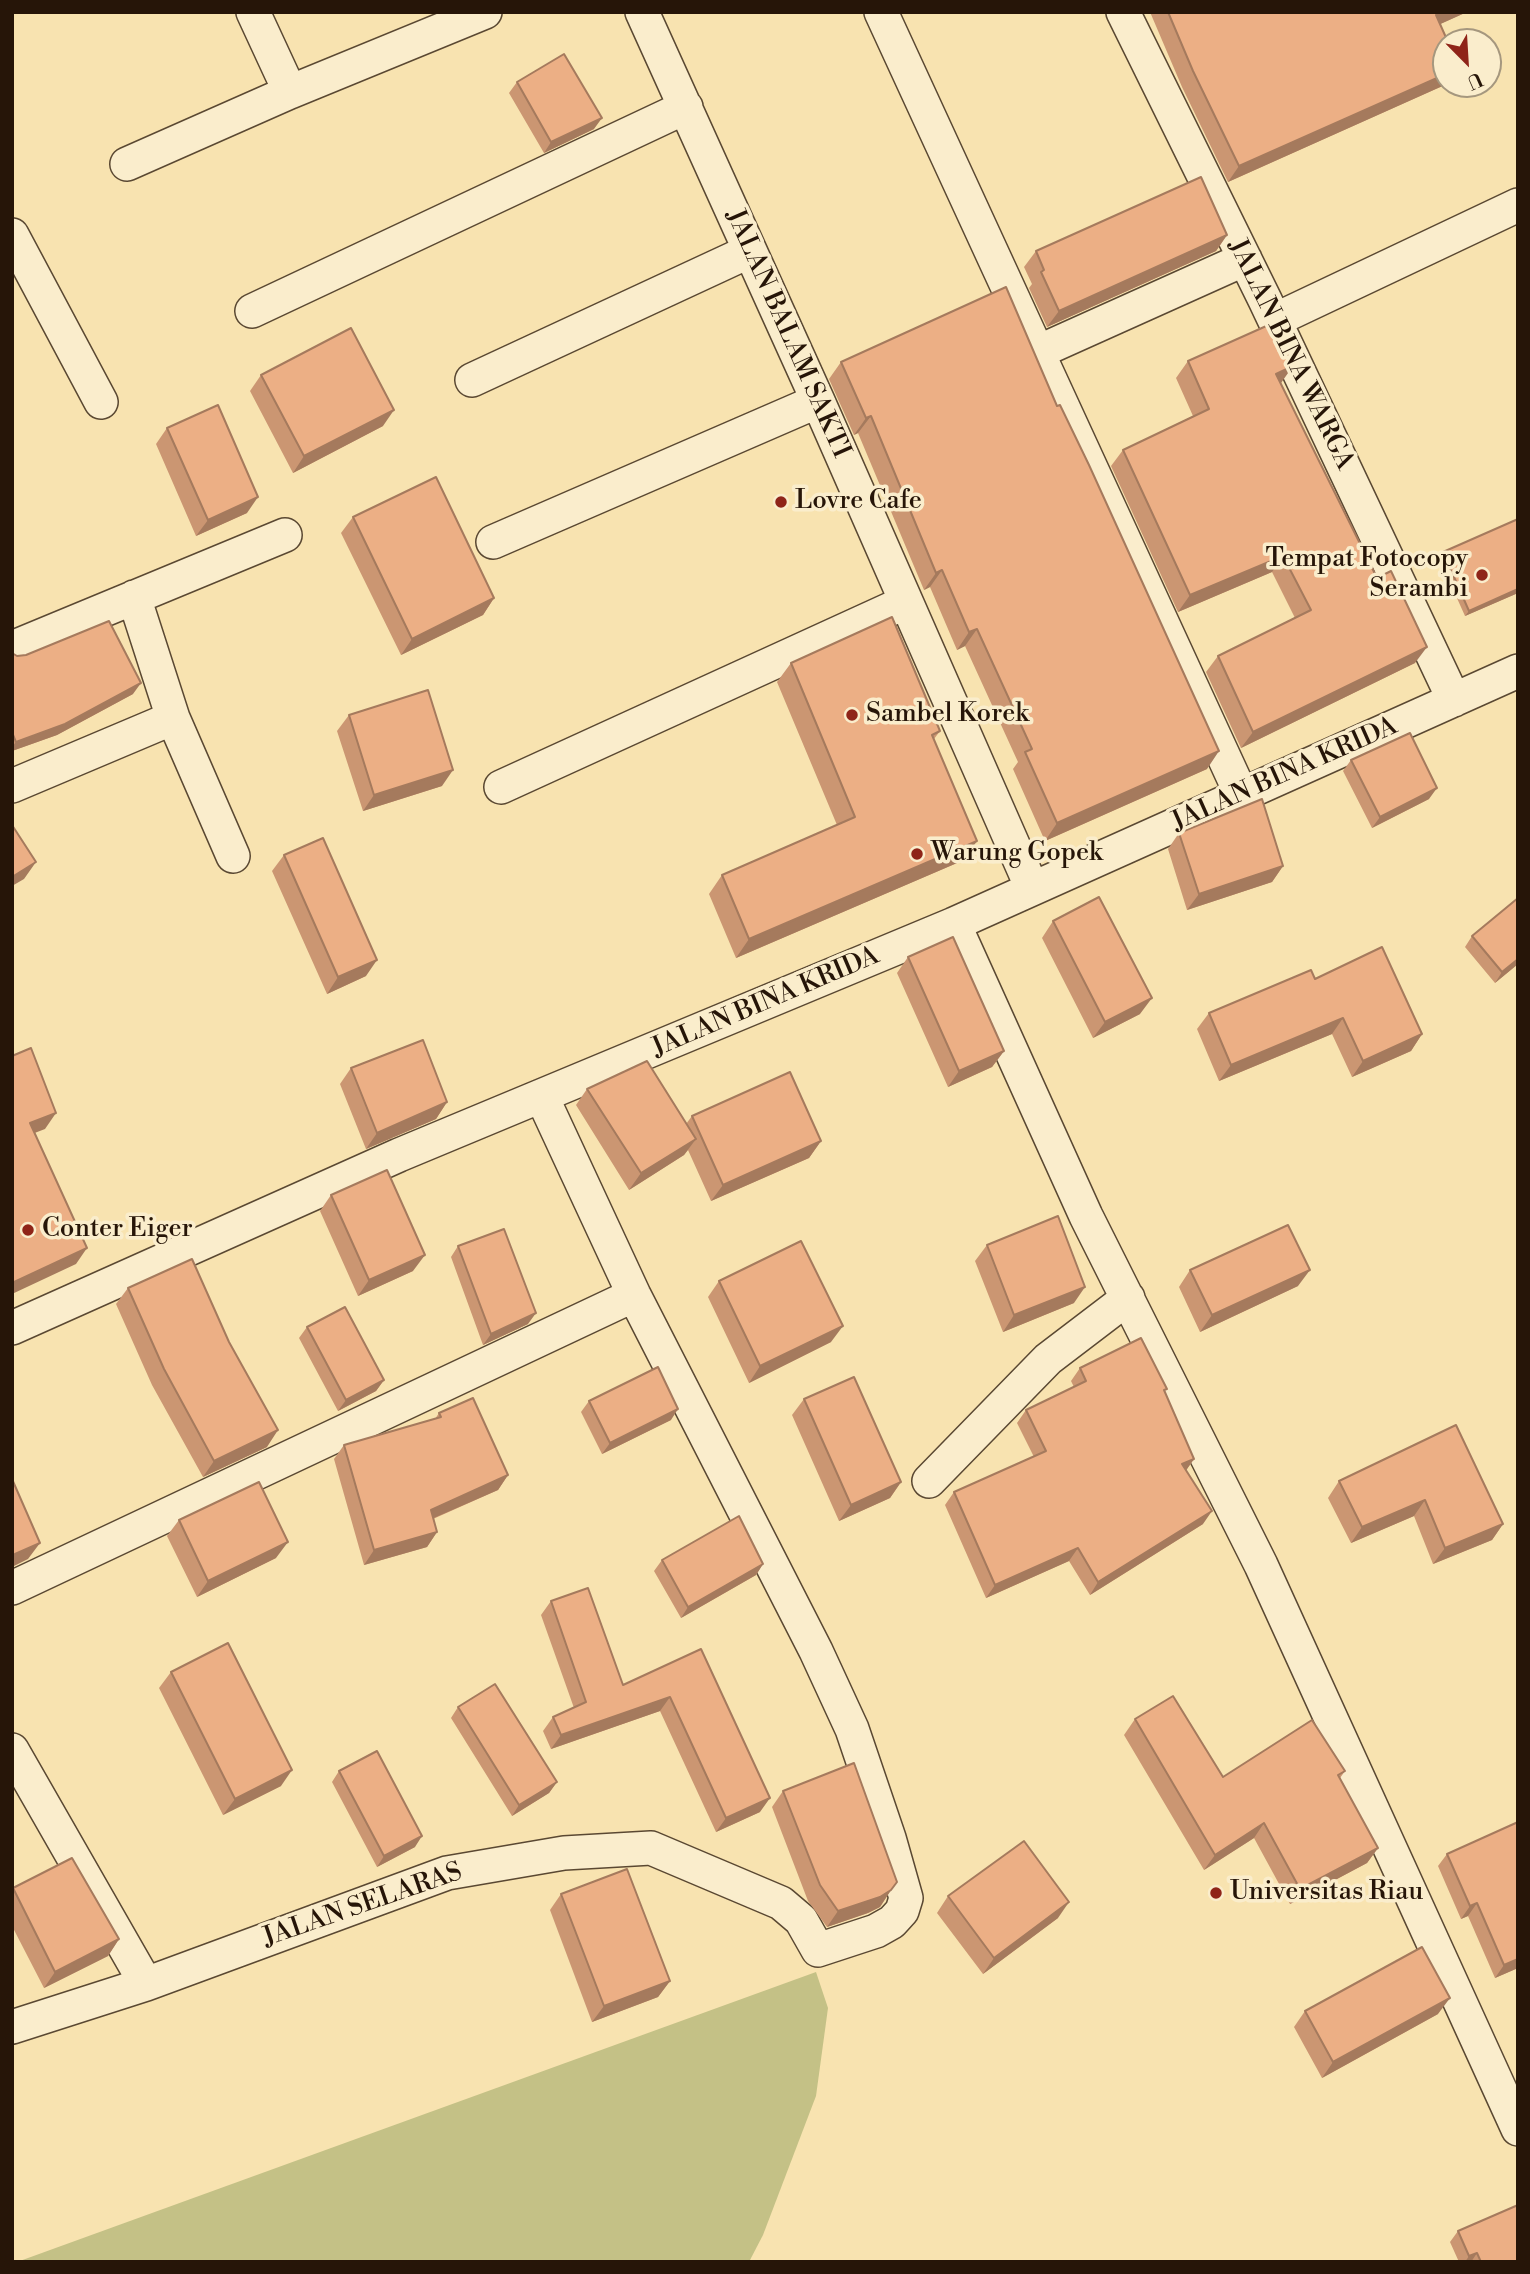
<!DOCTYPE html>
<html>
<head>
<meta charset="utf-8">
<style>
	body { margin:0 }
	#map { position:relative; width:1530px; height:2274px; overflow:hidden; background:#f8e3b0; font-family:"Libre Bodoni",serif }
	canvas { display:block }
	.frame { position:absolute; inset:0; border:14px solid #261508; pointer-events:none }
	.north { position:absolute; left:1432px; top:28px; width:70px; height:70px; box-sizing:border-box; background:#faedcc; border:2px solid #a5977e; border-radius:50%; rotate:156deg; font-size:19px; font-weight:700; line-height:28px; text-align:center; color:#261508 }
	.north::after { content:''; display:block; margin:auto; width:24px; height:32px; background:#8f2418; clip-path:polygon(50% 0,100% 100%,50% 72%,0 100%) }
</style>
</head>
<body>
<div id="map">
<canvas width="1530" height="2274"></canvas>
<div class="frame"></div>
<div class="north">U</div>
</div>
<script>
const c = document.querySelector('canvas').getContext('2d');
c.lineJoin = 'round';
function paint(path, color) {
  c.fillStyle = color;
  c.fill(path, 'evenodd');
}
function stroke(path, color, width, dash) {
  c.strokeStyle = color;
  c.lineWidth = width;
  c.lineCap = dash ? 'butt' : 'round';
  c.setLineDash(dash || []);
  c.stroke(path);
}
function drawText(font, color, halo, rows, align = 'center') {
  c.font = font + ' "Libre Bodoni",serif';
  c.lineWidth = 7;
  c.setLineDash([]);
  c.textBaseline = 'middle';
  c.strokeStyle = halo;
  c.fillStyle = color;
  for (const [text, x, y, turn = 0] of rows) {
    c.save();
    c.translate(x, y);
    c.rotate((+turn || 0) * Math.PI / 180);
    c.textAlign = isNaN(turn) ? turn : align;
    if (halo) c.strokeText(text, 0, 0);
    c.fillText(text, 0, 0);
    c.restore();
  }
}
paint(new Path2D(`
	M816,1972L828,2008L816,2096L763,2235L749,2262H17Z`), '#c4c186');
const street = new Path2D(`
	M253,12L290,92L485,12
	M642,12L818,401L1032,888
	M881,12L1241,794
	M1123,12L1265,300L1454,700
	M127,164L290,92
	M12,235L101,402
	M252,311L686,107
	M1275,320L1518,205
	M1038,352L1245,259
	M472,380L750,251
	M493,542L818,401
	M134,597L173,718L233,856
	M12,648L285,535
	M12,786L173,718
	M501,787L906,602
	M954,924L1086,1216L1261,1565L1518,2129
	M12,1328L399,1155L954,924L1518,671
	M929,1481L1048,1359L1128,1298
	M12,1588L634,1295
	M12,1750L146,1984
	M12,2027L146,1984L447,1873L564,1853L651,1848L781,1903L801,1920L818,1950L876,1931L892,1922L902,1911L906,1898L889,1838L852,1729L816,1651L634,1295L542,1097`);
stroke(street, '#5a4832', 36);
stroke(street, '#faedcc', 33);
paint(new Path2D(`
	M1150,12H1467L1440,24L1446,84H1447L1228,182L1182,87Z
	M517,82L594,129L544,153L509,93Z
	M1227,235L1216,251L1047,327L1029,288L1032,284L1024,267L1036,251Z
	M1188,361L1281,383H1280L1415,663L1241,748L1206,672L1218,656L1295,618L1272,572L1178,612L1111,466L1123,450L1193,416L1176,378Z
	M841,362L1207,769L1045,841L1013,769L1018,762L965,646L957,650L930,587L924,590L858,433L854,435L829,379Z
	M261,375L383,426L293,473L250,391Z
	M167,428L247,513L196,536L156,444Z
	M353,517L494,598L483,615L401,655L341,533Z
	M1443,552L1518,593L1465,616L1439,558Z
	M12,653L17,656L133,694L57,735L12,751Z
	M791,663L940,731L934,739L964,860L736,958L709,894L722,875L837,825L777,682Z
	M349,715L442,786L363,811L337,731Z
	M1351,760L1429,799L1372,828L1343,771Z
	M1179,833L1283,866L1272,882L1187,910L1168,849Z
	M284,855L366,976L327,994L272,871Z
	M1518,898V964L1495,983L1465,947L1472,936Z
	M1053,921L1140,1014L1093,1038L1042,938Z
	M908,957L1004,1051L992,1067L948,1087L897,973Z
	M1315,979L1422,1034L1411,1051L1352,1077L1332,1034L1219,1081L1197,1029L1209,1013Z
	M351,1068L447,1102L436,1119L366,1149L340,1084Z
	M587,1089L686,1124L692,1116L821,1141L809,1158L711,1201L688,1150L684,1155L629,1190L576,1105Z
	M331,1195L413,1271L358,1296L320,1211Z
	M987,1245L1074,1303L1003,1332L975,1261Z
	M458,1246L528,1324L483,1345L451,1257Z
	M1190,1270L1298,1286L1200,1332L1179,1287Z
	M719,1281L831,1342L749,1383L708,1297Z
	M128,1288L267,1447L203,1477L152,1385L116,1304Z
	M307,1327L384,1380L376,1391L338,1411L299,1338Z
	M1080,1368L1164,1392L1194,1459L1186,1470L1203,1524L1090,1595L1069,1561L986,1598L945,1505L954,1492L1034,1457L1017,1423L1026,1410L1074,1387L1071,1381Z
	M804,1399L901,1482L890,1498L839,1521L792,1415Z
	M589,1401L671,1420L602,1454L581,1412Z
	M439,1413L508,1475L498,1490L433,1519L437,1532L427,1547L364,1565L334,1459L344,1445L435,1419Z
	M1456,1425L1503,1524L1492,1540L1433,1564L1414,1516L1351,1543L1328,1498L1339,1481Z
	M179,1520L276,1558L197,1597L167,1536Z
	M662,1560L763,1564L756,1575L681,1618L654,1571Z
	M551,1601L623,1685L701,1649L760,1812L716,1832L660,1711L551,1749L543,1731L553,1717L574,1708L541,1615Z
	M171,1672L281,1786L223,1815L159,1688Z
	M458,1707L557,1782L549,1793L512,1816L451,1718Z
	M1135,1719L1223,1777L1345,1771L1340,1778L1378,1848L1367,1863L1290,1904L1254,1838L1204,1870L1124,1735Z
	M339,1771L415,1847L377,1867L332,1782Z
	M783,1791L891,1890L880,1907L868,1913L827,1927L808,1901L772,1807Z
	M1518,1822V1968L1495,1978L1468,1916L1461,1919L1438,1866L1447,1854Z
	M13,1888L119,1939L108,1956L44,1988L12,1926Z
	M561,1894L670,1981L658,1997L592,2022L550,1910Z
	M948,1896L1058,1918L983,1974L937,1913Z
	M1305,2011L1438,2014L1322,2078L1294,2027Z
	M1458,2231L1518,2262H1459L1450,2242Z`), '#cb9672');
paint(new Path2D(`
	M1443,12H1467L1425,31L1436,15Z
	M1446,74V84H1447L1228,182L1239,166Z
	M602,118L594,129L544,153L551,142Z
	M1227,235L1216,251L1047,327L1059,311Z
	M1293,366L1281,383L1264,391L1276,374Z
	M394,410L383,426L293,473L304,456Z
	M871,416L858,433L854,435L866,418Z
	M258,497L247,513L196,536L208,520Z
	M1283,556L1272,572L1178,612L1190,595Z
	M942,570L930,587L924,590L936,573Z
	M1518,589V593L1465,616L1469,611Z
	M494,598L483,615L401,655L412,639Z
	M977,629L965,646L957,650L969,632Z
	M1427,647L1415,663L1241,748L1253,732Z
	M141,683L133,694L57,735L12,751V747L16,742Z
	M1219,751L1207,769L1045,841L1057,823Z
	M453,770L442,786L363,811L374,795Z
	M1437,788L1429,799L1372,828L1380,817Z
	M977,841L964,860L736,958L749,939Z
	M36,862L24,879L12,886V877Z
	M1283,866L1272,882L1187,910L1199,894Z
	M1518,959V964L1495,983L1502,972Z
	M377,960L366,976L327,994L338,977Z
	M1152,998L1140,1014L1093,1038L1105,1022Z
	M1343,1018L1332,1034L1219,1081L1231,1065Z
	M1422,1034L1411,1051L1352,1077L1363,1061Z
	M1004,1051L992,1067L948,1087L959,1071Z
	M447,1102L436,1119L366,1149L377,1133Z
	M56,1113L45,1129L19,1139L30,1123Z
	M696,1139L684,1155L629,1190L641,1173Z
	M821,1141L809,1158L711,1201L723,1185Z
	M87,1248L76,1264L12,1294V1283Z
	M425,1255L413,1271L358,1296L369,1280Z
	M1310,1270L1298,1286L1200,1332L1212,1315Z
	M1085,1287L1074,1303L1003,1332L1014,1315Z
	M536,1313L528,1324L483,1345L491,1334Z
	M843,1326L831,1342L749,1383L760,1366Z
	M384,1380L376,1391L338,1411L346,1400Z
	M678,1409L671,1420L602,1454L610,1443Z
	M278,1430L267,1447L203,1477L214,1461Z
	M1194,1459L1185,1472L1182,1464Z
	M508,1475L498,1490L420,1524L431,1510Z
	M901,1482L890,1498L839,1521L851,1505Z
	M1425,1500L1414,1516L1351,1543L1362,1527Z
	M1212,1511L1203,1524L1090,1595L1098,1582Z
	M1503,1524L1492,1540L1433,1564L1445,1548Z
	M437,1532L427,1547L364,1565L374,1550Z
	M288,1542L276,1558L197,1597L208,1581Z
	M40,1543L28,1559L12,1567V1557L15,1554Z
	M1078,1548L1069,1561L986,1598L995,1585Z
	M763,1564L756,1575L681,1618L688,1607Z
	M670,1697L660,1711L551,1749L561,1735Z
	M292,1770L281,1786L223,1815L235,1799Z
	M557,1782L549,1793L512,1816L519,1805Z
	M770,1798L760,1812L716,1832L726,1818Z
	M1264,1823L1254,1838L1204,1870L1215,1855Z
	M422,1836L415,1847L377,1867L384,1856Z
	M1378,1848L1367,1863L1290,1904L1300,1889Z
	M891,1890L880,1907L868,1913L827,1927L838,1911Z
	M1069,1902L1058,1918L983,1974L994,1958Z
	M1477,1903L1468,1916L1461,1919L1470,1906Z
	M119,1939L108,1956L44,1988L55,1972Z
	M1518,1959V1968L1495,1978L1504,1965Z
	M670,1981L658,1997L592,2022L604,2006Z
	M1450,1998L1438,2014L1322,2078L1333,2062Z
	M1477,2253L1471,2262H1465L1469,2256Z`), '#a57a5d');
const building = new Path2D(`
	M1168,12H1443L1436,15L1448,42H1446V74L1239,166L1193,71Z
	M564,54L602,118L551,142L517,82Z
	M1201,177L1227,235L1059,311L1041,272L1044,270L1036,251Z
	M1006,287L1057,406L1060,405L1089,465L1219,751L1057,823L1025,752L1032,749L977,629L969,632L942,570L936,573L871,416L866,418L841,362Z
	M1273,323L1293,366L1276,374L1377,578L1391,571L1427,647L1253,732L1218,656L1311,610L1283,556L1190,595L1123,450L1209,409L1188,361Z
	M351,328L394,410L304,456L261,375Z
	M218,405L258,497L208,520L167,428Z
	M436,477L494,598L412,639L353,517Z
	M1518,519V589L1469,611L1443,552Z
	M892,617L940,731L932,735L977,841L749,939L722,875L855,817L791,663Z
	M109,621L141,683L65,724L16,742L12,732V653L17,656L26,655Z
	M428,690L453,770L374,795L349,715Z
	M1410,733L1437,788L1380,817L1351,760Z
	M1262,799L1283,866L1199,894L1179,833Z
	M12,825L36,862L12,877Z
	M323,838L377,960L338,977L284,855Z
	M1099,897L1152,998L1105,1022L1053,921Z
	M1518,898V959L1502,972L1472,936Z
	M953,937L1004,1051L959,1071L908,957Z
	M1382,947L1422,1034L1363,1061L1343,1018L1231,1065L1209,1013L1311,970L1315,979Z
	M423,1040L447,1102L377,1133L351,1068Z
	M31,1048L56,1113L30,1123L87,1248L12,1283V1056Z
	M647,1061L696,1139L641,1173L587,1089Z
	M790,1072L821,1141L723,1185L692,1116Z
	M387,1170L425,1255L369,1280L331,1195Z
	M1058,1216L1085,1287L1014,1315L987,1245Z
	M1288,1225L1310,1270L1212,1315L1190,1270Z
	M504,1229L536,1313L491,1334L458,1246Z
	M801,1241L843,1326L760,1366L719,1281Z
	M192,1259L229,1342L278,1430L214,1461L164,1369L128,1288Z
	M345,1307L384,1380L346,1400L307,1327Z
	M1141,1338L1167,1389L1164,1390L1194,1459L1182,1464L1212,1511L1098,1582L1078,1548L995,1585L954,1492L1046,1451L1026,1410L1086,1381L1080,1368Z
	M658,1367L678,1409L610,1443L589,1401Z
	M854,1377L901,1482L851,1505L804,1399Z
	M473,1398L508,1475L431,1510L437,1532L374,1550L344,1445L441,1417L439,1413Z
	M1456,1425L1503,1524L1445,1548L1425,1500L1362,1527L1339,1481Z
	M12,1479L40,1543L15,1554L12,1557Z
	M259,1482L288,1542L208,1581L179,1520Z
	M739,1516L763,1564L688,1607L662,1560Z
	M588,1588L623,1685L701,1649L770,1798L726,1818L670,1697L561,1735L553,1717L586,1702L551,1601Z
	M228,1643L292,1770L235,1799L171,1672Z
	M495,1684L557,1782L519,1805L458,1707Z
	M1173,1696L1223,1777L1312,1720L1345,1771L1338,1775L1378,1848L1300,1889L1264,1823L1215,1855L1135,1719Z
	M377,1751L422,1836L384,1856L339,1771Z
	M854,1763L897,1882L891,1890L880,1897L838,1911L820,1885L783,1791Z
	M1518,1822V1959L1504,1965L1477,1903L1470,1906L1447,1854Z
	M1024,1841L1069,1902L994,1958L948,1896Z
	M72,1858L119,1939L55,1972L13,1888Z
	M627,1869L670,1981L604,2006L561,1894Z
	M1422,1947L1450,1998L1333,2062L1305,2011Z
	M1518,2205V2262H1481L1477,2253L1469,2256L1458,2231Z`);
paint(building, '#ecaf85');
stroke(building, '#a57a5d', 2);
for (const [x, y, r, color] of [
	[781,502,7,"#8f2418"],
	[1482,575,7,"#8f2418"],
	[852,715,7,"#8f2418"],
	[917,854,7,"#8f2418"],
	[28,1230,7,"#8f2418"],
	[1216,1893,7,"#8f2418"]
]) {
  const dot = new Path2D();
  dot.arc(x, y, r, 0, 2 * Math.PI);
  c.fillStyle = color;
  c.fill(dot);
  stroke(dot, '#faedcc', 2.5);
}
drawText('26px', '#261508', '#faedcc', [
	["JALAN BALAM SAKTI",787,334,66],
	["JALAN BINA WARGA",1290,355,64],
	["JALAN BINA KRIDA",1285,775,-24],
	["JALAN BINA KRIDA",766,1003,-23],
	["JALAN SELARAS",363,1906,-19]
]);
drawText('26px', '#261508', '#faedcc', [
	["Lovre Cafe",795,502],
	["Tempat Fotocopy",1468,560,"right"],
	["Serambi",1468,590,"right"],
	["Sambel Korek",866,715],
	["Warung Gopek",931,854],
	["Conter Eiger",42,1230],
	["Universitas Riau",1230,1893]
], 'left');
</script>
</body>
</html>
